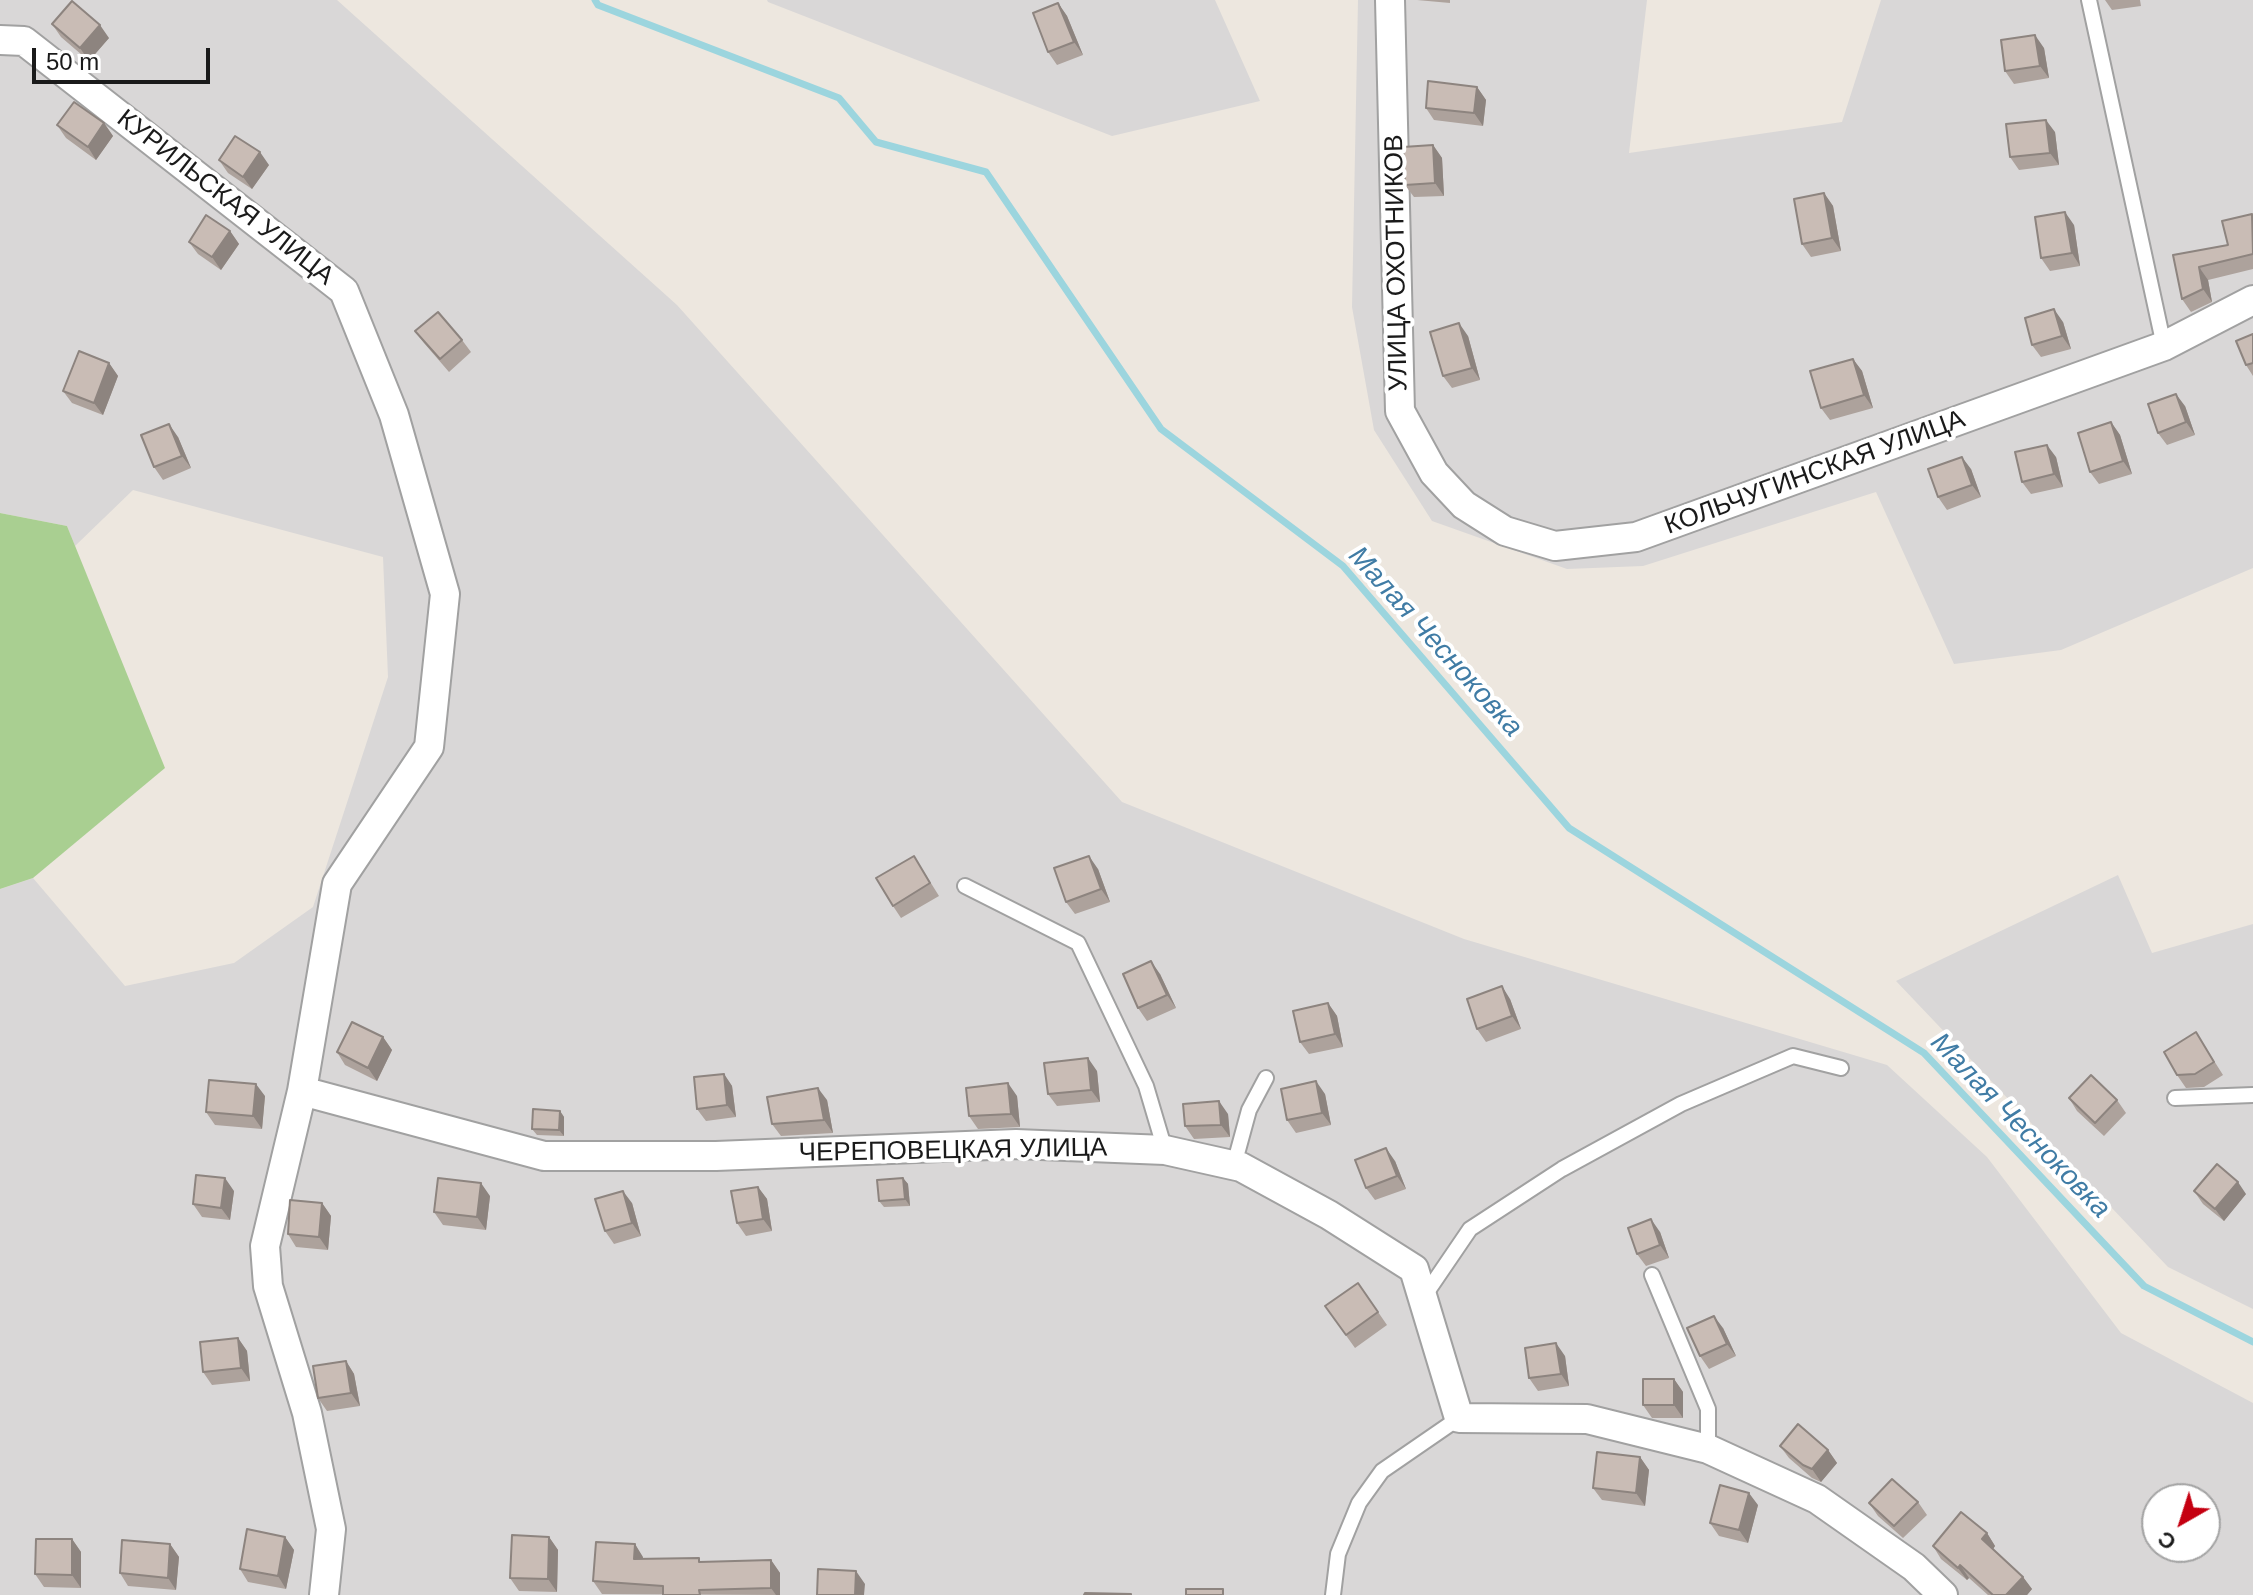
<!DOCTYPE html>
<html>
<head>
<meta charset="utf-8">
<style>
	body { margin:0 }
	#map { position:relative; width:2253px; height:1595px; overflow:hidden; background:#ede7df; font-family:Arial,sans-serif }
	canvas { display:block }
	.north { position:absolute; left:2141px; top:1483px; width:80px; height:80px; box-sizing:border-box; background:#fff; border:2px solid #a3a3a3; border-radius:50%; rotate:219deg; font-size:22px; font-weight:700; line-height:32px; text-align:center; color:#1a1a1a }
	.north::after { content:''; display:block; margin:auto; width:28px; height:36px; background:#c50011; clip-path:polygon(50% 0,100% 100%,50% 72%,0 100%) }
	.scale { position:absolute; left:32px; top:48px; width:178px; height:36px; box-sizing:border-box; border:4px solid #1a1a1a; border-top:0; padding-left:10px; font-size:24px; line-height:28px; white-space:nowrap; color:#1a1a1a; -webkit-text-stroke:6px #fff; paint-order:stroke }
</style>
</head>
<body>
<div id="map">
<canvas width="2253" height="1595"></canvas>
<div class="north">С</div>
<div class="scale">50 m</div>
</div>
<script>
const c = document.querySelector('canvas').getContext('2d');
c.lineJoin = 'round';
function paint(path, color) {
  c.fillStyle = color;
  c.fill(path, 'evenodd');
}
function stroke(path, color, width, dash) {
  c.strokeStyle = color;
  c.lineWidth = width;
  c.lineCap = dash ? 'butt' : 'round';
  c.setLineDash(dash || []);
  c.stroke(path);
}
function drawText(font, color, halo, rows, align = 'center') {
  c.font = font + ' Arial,sans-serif';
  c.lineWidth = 8;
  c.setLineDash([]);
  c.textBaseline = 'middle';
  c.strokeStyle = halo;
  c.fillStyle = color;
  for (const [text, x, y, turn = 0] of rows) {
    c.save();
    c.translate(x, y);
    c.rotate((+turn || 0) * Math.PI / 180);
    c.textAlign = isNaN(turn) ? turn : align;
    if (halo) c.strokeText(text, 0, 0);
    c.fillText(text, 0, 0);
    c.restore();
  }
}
paint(new Path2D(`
	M0,0H337L677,305L1122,802L1464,939L1887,1065L1987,1157L2121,1333L2253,1403V1595H0V889L33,878L125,986L234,963L313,907L388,677L383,557L133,490L75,546L67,526L0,513ZM2157,1499H2205V1547H2157Z
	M767,0H1215L1260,101L1112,136L768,2Z
	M1358,0H1647L1629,153L1842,122L1881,0H2253V568L2061,650L1954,664L1876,492L1643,566L1567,569L1432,521L1374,430L1352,307Z
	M2118,875L2152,953L2253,924V1309L2168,1267L1896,981Z`), '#d9d7d7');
paint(new Path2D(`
	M0,513L67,526L165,768L33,878L0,889Z`), '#a9cf91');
stroke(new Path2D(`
	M595,0L598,5L839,98L876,142L986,172L1161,429L1343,566L1569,828L1924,1053L2144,1286L2253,1342`), '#9cd5de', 7);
const service = new Path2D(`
	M2089,0L2164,346
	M965,886L1078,943L1146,1086L1165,1150
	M2175,1098L2253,1095
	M1234,1165L1249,1110L1266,1078
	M1652,1275L1708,1409V1449
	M1423,1298L1470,1229L1562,1169L1681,1104L1793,1056L1841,1068
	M1333,1595L1338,1554L1359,1503L1382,1471L1459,1418`);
const minor = new Path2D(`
	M1390,0L1400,411L1434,473L1464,505L1505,531L1555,546L1636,537L2164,346L2253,300
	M0,40L24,41L344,291L394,415L445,594L429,747L337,884L302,1091
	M324,1595L331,1529L307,1413L268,1286L265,1246L302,1091L544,1156H716L1016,1144L1165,1150L1241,1167L1329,1215L1414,1269L1459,1418L1587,1419L1708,1449L1817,1499L1914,1567L1943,1595`);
stroke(service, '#a1a1a1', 18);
stroke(minor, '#a1a1a1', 32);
stroke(service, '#fff', 14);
stroke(minor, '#fff', 28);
paint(new Path2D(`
	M1417,0H1450V3Z
	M2105,0H2140L2141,6L2112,10Z
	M1058,3L1067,16L1083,55L1057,65L1048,52Z
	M52,24L109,38L89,61L61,37Z
	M2044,48L2049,78L2014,84L2005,71Z
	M1477,87L1486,100L1483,126L1434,120L1426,108Z
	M104,123L113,136L96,160L66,138L57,125Z
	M2055,132L2059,165L2019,170L2010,157Z
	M1433,145L1442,158L1444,196L1414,197L1405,185Z
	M219,160L269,165L252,189L228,173Z
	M1824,193L1833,206L1841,251L1811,257L1802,244Z
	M2253,214V269L2208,280L2212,302L2191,312L2182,299L2173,255L2228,245Z
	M2074,225L2080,266L2050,271L2041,258Z
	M230,231L239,244L221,270L198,254L189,242Z
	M2063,322L2071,349L2041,357L2032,345Z
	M415,331L462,340L471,352L449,372L424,343Z
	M2253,334V376L2246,365Z
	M1468,336L1480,380L1452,388L1443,376Z
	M1853,359L1862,371L1873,408L1830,420L1821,408Z
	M109,363L118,376L103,415L72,403L63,391Z
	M2185,406L2195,435L2167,445L2158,433Z
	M2111,422L2120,435L2132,474L2099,484L2090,472Z
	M178,437L191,468L163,480L154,467Z
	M2056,457L2063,487L2031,494L2022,482Z
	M1971,469L1981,497L1947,510L1938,497Z
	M914,856L939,896L901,918L893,906Z
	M1098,869L1110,902L1075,914L1066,902Z
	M1160,974L1176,1008L1147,1021L1138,1008Z
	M1510,999L1521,1029L1486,1042L1477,1029Z
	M1328,1003L1337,1016L1343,1047L1309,1054L1300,1042Z
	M383,1037L392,1050L377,1081L345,1065L337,1052Z
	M2204,1045L2223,1075L2204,1087L2186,1088L2177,1075Z
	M1097,1071L1100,1102L1057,1106L1048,1094Z
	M724,1074L732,1086L736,1117L706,1121L697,1109Z
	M1325,1094L1331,1125L1296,1133L1287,1120Z
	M265,1096L262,1129L215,1125L206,1112Z
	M1017,1096L1020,1127L978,1129L969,1116Z
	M2069,1098L2117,1100L2126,1113L2104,1136L2077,1111Z
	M827,1100L833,1133L781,1136L772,1124Z
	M560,1111L564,1117V1136L537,1135L532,1129Z
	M1228,1114L1230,1137L1194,1139L1185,1126Z
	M1395,1161L1406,1189L1375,1200L1366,1188Z
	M903,1178L908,1184L910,1206L884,1207L879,1201Z
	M758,1187L767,1199L772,1231L746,1236L737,1223Z
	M234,1191L230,1220L202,1217L193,1204Z
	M2194,1191L2246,1194L2224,1221L2203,1204Z
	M490,1196L486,1230L443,1225L434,1212Z
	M322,1203L331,1216L328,1250L296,1247L288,1234Z
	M632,1203L641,1236L614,1244L605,1231Z
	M1660,1232L1669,1258L1646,1266L1637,1254Z
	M1358,1283L1387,1325L1355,1348L1325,1306Z
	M1723,1328L1736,1356L1709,1369L1700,1356Z
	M238,1338L247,1351L250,1381L212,1385L203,1372Z
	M1565,1356L1569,1386L1538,1391L1529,1378Z
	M346,1361L354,1374L360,1406L327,1411L318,1398Z
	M1674,1379L1683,1392V1418H1652L1643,1405Z
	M1780,1446L1828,1450L1837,1463L1821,1482L1812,1478L1789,1458Z
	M1640,1457L1649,1470L1645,1506L1602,1500L1593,1488Z
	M1918,1502L1927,1515L1903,1538L1878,1516L1869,1503Z
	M1758,1505L1748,1543L1719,1536L1710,1523Z
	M1987,1533L1995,1546L1993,1549L2023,1577L2032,1589L2027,1595H1988L1969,1578L1967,1580L1941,1559L1933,1546Z
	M285,1537L294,1550L286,1589L248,1582L240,1569Z
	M549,1537L558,1550L557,1592L519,1591L510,1578Z
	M72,1539L81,1552V1588L44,1587L35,1574Z
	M170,1544L179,1557L176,1590L128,1586L120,1573Z
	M635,1544L643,1559L702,1562L771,1560L780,1573V1595L602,1594L593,1581Z`), '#ada29c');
paint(new Path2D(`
	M1058,3L1067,16L1083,55L1074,42Z
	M100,25L109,38L89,61L80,48Z
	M2035,35L2044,48L2049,78L2040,66Z
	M1477,87L1486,100L1483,126L1474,113Z
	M2046,120L2055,132L2059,165L2050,153Z
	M104,123L113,136L96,160L88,147Z
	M1433,145L1442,158L1444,196L1435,183Z
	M260,152L269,165L252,189L243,177Z
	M1824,193L1833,206L1841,251L1832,238Z
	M2065,212L2074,225L2080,266L2072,253Z
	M230,231L239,244L221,270L212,257Z
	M2199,267L2208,280L2212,302L2203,289Z
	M2054,309L2063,322L2071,349L2062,336Z
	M1459,323L1468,336L1480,380L1472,368Z
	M1853,359L1862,371L1873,408L1864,395Z
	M109,363L118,376L103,415L94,403Z
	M2176,394L2185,406L2195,435L2186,422Z
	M2111,422L2120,435L2132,474L2123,461Z
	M169,424L178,437L191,468L182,456Z
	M2047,445L2056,457L2063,487L2054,474Z
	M1962,457L1971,469L1981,497L1972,485Z
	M1089,856L1098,869L1110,902L1101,889Z
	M1151,961L1160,974L1176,1008L1167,995Z
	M1502,986L1510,999L1521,1029L1512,1016Z
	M1328,1003L1337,1016L1343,1047L1335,1034Z
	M383,1037L392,1050L377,1081L368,1068Z
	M1088,1058L1097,1071L1100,1102L1091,1090Z
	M724,1074L732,1086L736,1117L727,1105Z
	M1316,1081L1325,1094L1331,1125L1322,1113Z
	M1008,1083L1017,1096L1020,1127L1011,1114Z
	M256,1084L265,1096L262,1129L253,1116Z
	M818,1088L827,1100L833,1133L824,1120Z
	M1219,1101L1228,1114L1230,1137L1221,1125Z
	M560,1111L564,1117V1136L559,1130Z
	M1386,1148L1395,1161L1406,1189L1397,1176Z
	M225,1178L234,1191L230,1220L221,1208Z
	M903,1178L908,1184L910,1206L905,1199Z
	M2238,1182L2246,1194L2224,1221L2215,1209Z
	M481,1183L490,1196L486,1230L477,1217Z
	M758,1187L767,1199L772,1231L763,1219Z
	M623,1191L632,1203L641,1236L632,1223Z
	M322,1203L331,1216L328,1250L319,1237Z
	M1651,1219L1660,1232L1669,1258L1660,1245Z
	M1714,1316L1723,1328L1736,1356L1727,1344Z
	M238,1338L247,1351L250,1381L241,1368Z
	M1556,1343L1565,1356L1569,1386L1561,1374Z
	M346,1361L354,1374L360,1406L351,1393Z
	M1674,1379L1683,1392V1418L1674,1405Z
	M1828,1450L1837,1463L1821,1482L1812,1469Z
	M1640,1457L1649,1470L1645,1506L1636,1493Z
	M1749,1493L1758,1505L1748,1543L1739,1530Z
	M1987,1533L1995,1546L1991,1552L1982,1539Z
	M285,1537L294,1550L286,1589L278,1576Z
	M549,1537L558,1550L557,1592L548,1579Z
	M72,1539L81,1552V1588L72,1575Z
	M170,1544L179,1557L176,1590L168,1578Z
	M635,1544L643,1557L642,1571L634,1559Z
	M771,1560L780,1573V1595H776L771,1588Z
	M1960,1565L1969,1578L1967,1580L1958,1568Z
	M856,1571L865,1584L864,1595H855Z
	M2023,1577L2032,1589L2027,1595H2006Z`), '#8d847f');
const building = new Path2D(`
	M72,1L100,25L80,48L52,24Z
	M1058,3L1074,42L1048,52L1033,13Z
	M2035,35L2040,66L2005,71L2001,40Z
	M1428,81L1477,87L1474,113L1426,108Z
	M74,102L104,123L88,147L57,125Z
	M2046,120L2050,153L2010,157L2006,124Z
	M235,136L260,152L243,177L219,160Z
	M1433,145L1435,183L1405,185L1403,147Z
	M1824,193L1832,238L1802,244L1794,199Z
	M2065,212L2072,253L2041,258L2035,217Z
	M2252,214L2253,254L2199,267L2203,289L2182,299L2173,255L2228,245L2222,221Z
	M206,215L230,231L212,257L189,242Z
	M2054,309L2062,336L2032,345L2025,318Z
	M438,312L462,340L440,359L415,331Z
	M1459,323L1472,368L1443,376L1430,332Z
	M2253,334V363L2246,365L2236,341Z
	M79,351L109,363L94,403L63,391Z
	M1853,359L1864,395L1821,408L1810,371Z
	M2176,394L2186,422L2158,433L2148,404Z
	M2111,422L2123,461L2090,472L2078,433Z
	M169,424L182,456L154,467L141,435Z
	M2047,445L2054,474L2022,482L2015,452Z
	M1962,457L1972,485L1938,497L1928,469Z
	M914,856L930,883L893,906L876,878Z
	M1089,856L1101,889L1066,902L1054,868Z
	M1151,961L1167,995L1138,1008L1123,974Z
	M1502,986L1512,1016L1477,1029L1467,999Z
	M1328,1003L1335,1034L1300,1042L1293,1011Z
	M352,1022L383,1037L368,1068L337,1052Z
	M2196,1032L2214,1062L2195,1074L2177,1075L2164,1052Z
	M1088,1058L1091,1090L1048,1094L1044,1063Z
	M724,1074L727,1105L697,1109L694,1077Z
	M2091,1075L2117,1100L2095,1123L2069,1098Z
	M209,1080L256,1084L253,1116L206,1112Z
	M1316,1081L1322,1113L1287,1120L1281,1089Z
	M1008,1083L1011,1114L969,1116L966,1088Z
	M818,1088L824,1120L772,1124L767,1097Z
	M1219,1101L1221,1125L1185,1126L1183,1104Z
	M533,1109L560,1111L559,1130L532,1129Z
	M1386,1148L1397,1176L1366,1188L1355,1160Z
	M2217,1164L2238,1182L2215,1209L2194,1191Z
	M196,1175L225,1178L221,1208L193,1204Z
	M438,1178L481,1183L477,1217L434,1212Z
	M903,1178L905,1199L879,1201L877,1180Z
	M758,1187L763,1219L737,1223L731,1191Z
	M623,1191L632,1223L605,1231L595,1199Z
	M290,1200L322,1203L319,1237L288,1234Z
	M1651,1219L1660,1245L1637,1254L1628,1228Z
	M1358,1283L1378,1312L1346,1335L1325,1306Z
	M1714,1316L1727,1344L1700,1356L1687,1328Z
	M238,1338L241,1368L203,1372L200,1342Z
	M1556,1343L1561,1374L1529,1378L1525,1348Z
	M346,1361L351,1393L318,1398L313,1366Z
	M1643,1379H1674V1405H1643Z
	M1798,1424L1828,1450L1812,1469L1803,1465L1780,1446Z
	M1597,1452L1640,1457L1636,1493L1593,1488Z
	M1892,1479L1918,1502L1894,1526L1869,1503Z
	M1720,1485L1749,1493L1739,1530L1710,1523Z
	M1961,1512L1987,1533L1982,1539L2023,1577L2006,1595H1993L1960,1565L1958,1568L1933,1546Z
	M247,1529L285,1537L278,1576L240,1569Z
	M512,1535L549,1537L548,1579L510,1578Z
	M36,1539H72V1575L35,1574Z
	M122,1540L170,1544L168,1578L120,1573Z
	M596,1542L635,1544L634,1559L699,1558V1562L771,1560V1588L699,1590L700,1595H663V1586L593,1581Z
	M818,1569L856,1571L855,1595H817Z
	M1186,1589H1223V1595H1186Z
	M1085,1593L1131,1594V1595H1084Z`);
paint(building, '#c9bcb5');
stroke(building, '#8d847f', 2);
drawText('26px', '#1a1a1a', '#fff', [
	["КУРИЛЬСКАЯ УЛИЦА",225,198,38],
	["УЛИЦА ОХОТНИКОВ",1397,263,-91],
	["КОЛЬЧУГИНСКАЯ УЛИЦА",1815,473,-20],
	["ЧЕРЕПОВЕЦКАЯ УЛИЦА",953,1151,-1]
]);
drawText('italic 28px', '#407ca5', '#fff', [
	["Малая Чесноковка",1435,642,48],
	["Малая Чесноковка",2020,1126,46]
]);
</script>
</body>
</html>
